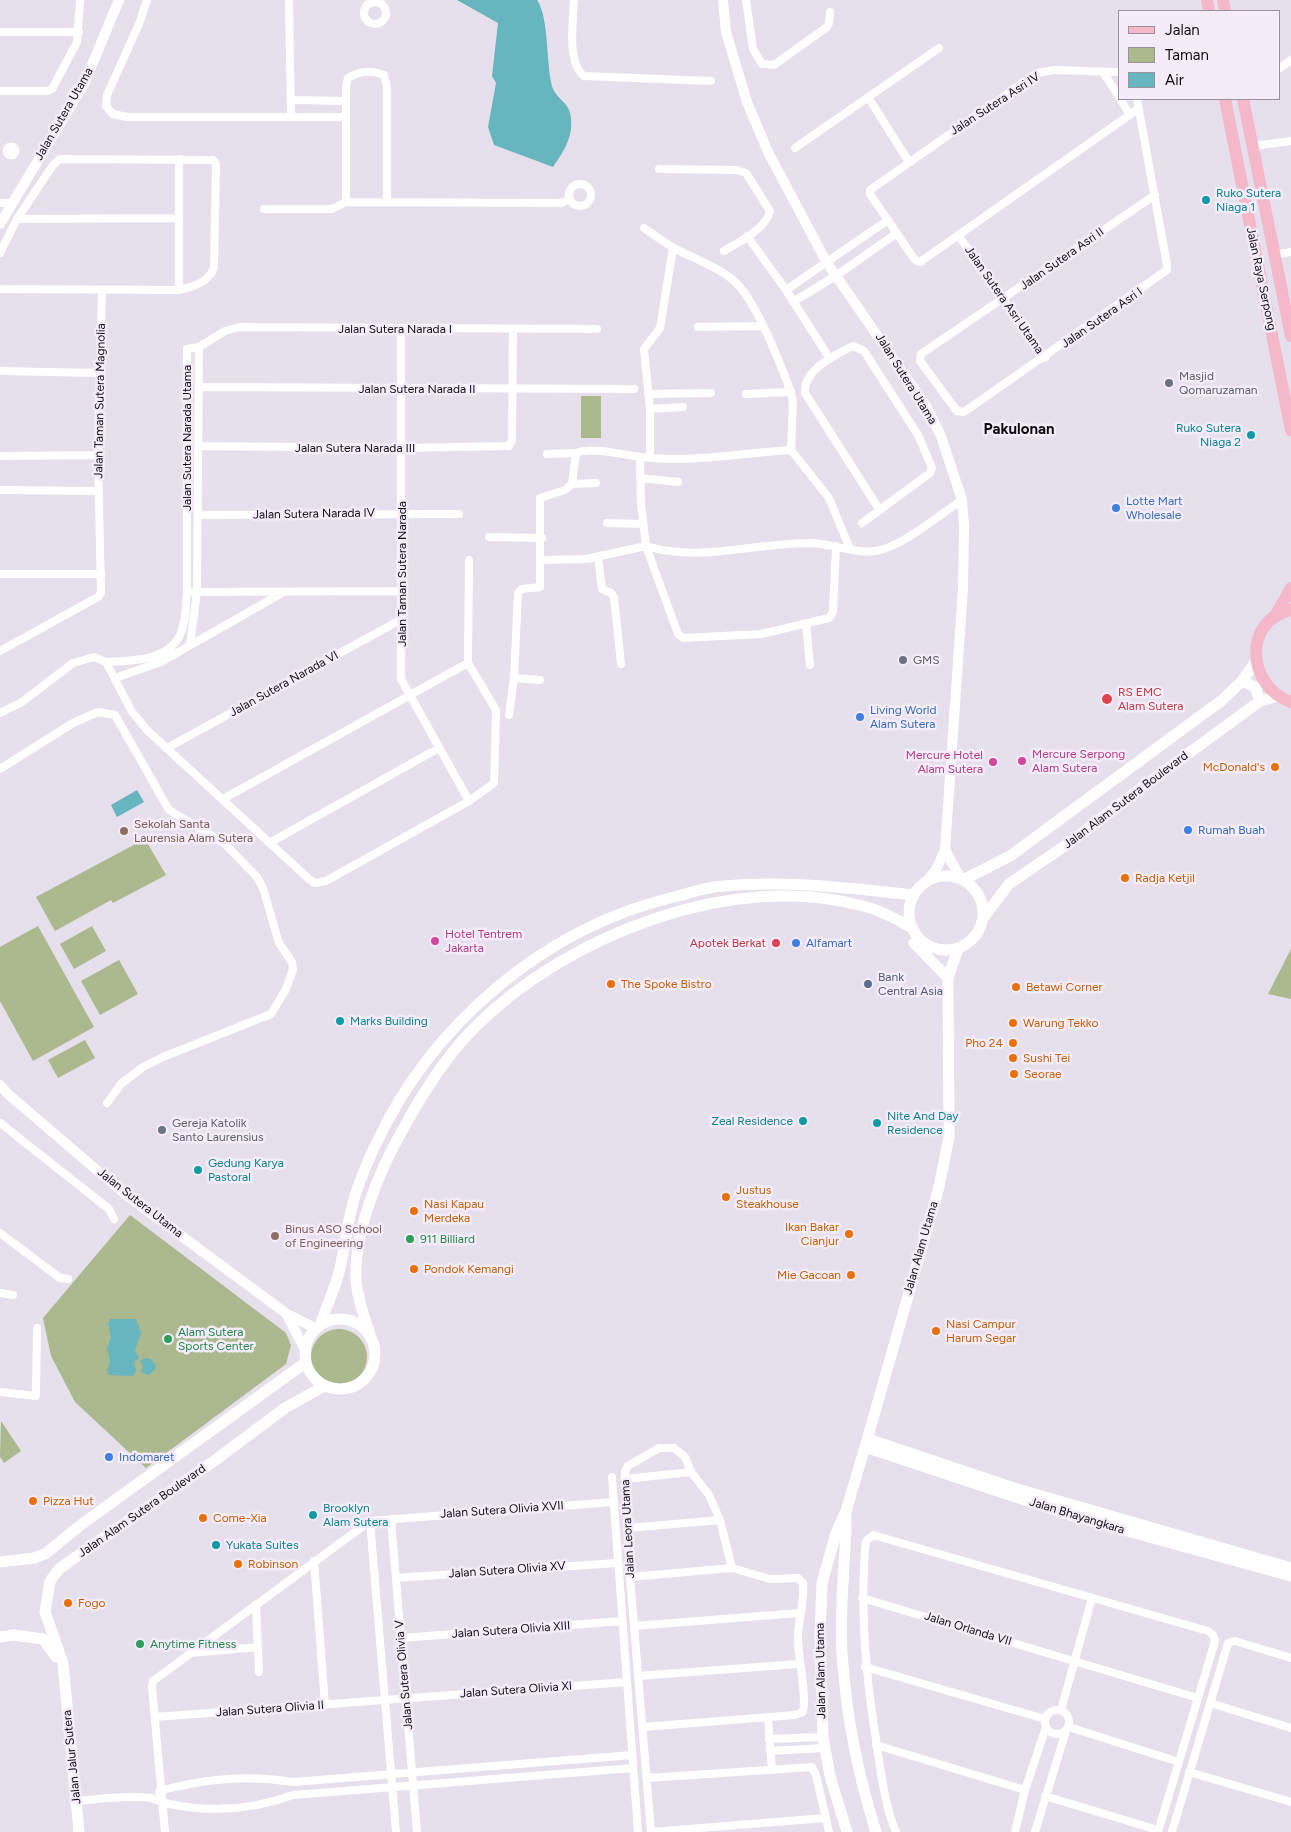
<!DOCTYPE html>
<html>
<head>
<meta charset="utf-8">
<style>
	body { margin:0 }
	#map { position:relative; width:1291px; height:1832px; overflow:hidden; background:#e6dfec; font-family:Figtree,sans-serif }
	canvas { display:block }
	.legend { position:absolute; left:1118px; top:10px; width:162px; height:90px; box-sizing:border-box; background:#f4ecf9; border:1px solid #99939d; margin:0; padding:6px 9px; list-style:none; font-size:15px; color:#100e12 }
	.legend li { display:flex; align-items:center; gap:10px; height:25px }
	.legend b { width:25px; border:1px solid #99939d }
</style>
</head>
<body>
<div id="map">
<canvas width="1291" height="1832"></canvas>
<ul class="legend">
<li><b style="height:6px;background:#f5b8c9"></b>Jalan</li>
<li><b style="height:14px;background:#acb88d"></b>Taman</li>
<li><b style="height:14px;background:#66b5bf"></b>Air</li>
</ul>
</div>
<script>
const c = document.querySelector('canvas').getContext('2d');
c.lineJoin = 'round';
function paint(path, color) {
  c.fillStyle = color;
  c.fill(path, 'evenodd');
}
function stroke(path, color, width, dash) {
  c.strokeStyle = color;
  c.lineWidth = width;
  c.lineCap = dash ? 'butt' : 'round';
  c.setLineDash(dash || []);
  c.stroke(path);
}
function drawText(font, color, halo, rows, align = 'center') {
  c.font = font + ' Figtree,sans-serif';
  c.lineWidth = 5;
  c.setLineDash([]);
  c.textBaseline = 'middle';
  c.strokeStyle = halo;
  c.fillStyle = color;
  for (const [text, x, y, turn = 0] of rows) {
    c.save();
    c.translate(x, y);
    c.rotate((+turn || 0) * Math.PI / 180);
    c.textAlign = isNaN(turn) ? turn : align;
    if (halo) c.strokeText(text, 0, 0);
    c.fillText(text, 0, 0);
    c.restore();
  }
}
paint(new Path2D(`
	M581,396H601V438H581Z
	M145,839L166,875L113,903L111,900L55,931L36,897Z
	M38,926L94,1027L33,1061L0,1001V947Z
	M92,926L106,951L74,969L60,944Z
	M1291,949V999L1268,994Z
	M119,960L138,994L100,1015L81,981Z
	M85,1040L95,1058L58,1078L48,1060Z
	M130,1215L286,1333L291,1345L286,1364L146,1468L75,1402L51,1356L43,1318Z
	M311 1357a28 28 0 1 1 56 0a28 28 0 1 1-56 0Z
	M1,1421L21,1451L4,1463L0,1457Z`), '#acb88d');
paint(new Path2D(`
	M457,0H537C549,17 546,63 552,86C557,103 574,100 571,129C569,144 561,155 553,167L494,145L488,127L496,83L492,76L498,23Z
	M137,790L144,802L117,817L111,805Z
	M110,1319H136L141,1333L135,1350L139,1358L134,1362L136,1371L133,1376L109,1375L107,1371L110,1361L107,1349L111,1337L108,1324Z
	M146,1358L151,1359L156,1366L155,1370L148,1375L141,1372L143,1367L140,1361Z`), '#66b5bf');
stroke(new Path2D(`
	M147,0L139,24L107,95L106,106L113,114L127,117H346
	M289,0L291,117
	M574,0C573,21 567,63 584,76L711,81
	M746,0L753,49L762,64L774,65L827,27L829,23L830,12
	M364 13a11 11 0 1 1 22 0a11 11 0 1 1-22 0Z
	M0,32H79
	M1280,68L1291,60
	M1103,72L1120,98
	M1120,72L1054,70L1037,73L870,190V194L915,260L920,262L1138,109
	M0,91H48L52,89L77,42L80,0
	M868,97L909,162
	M1120,99L1130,115
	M1137,99L1167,265V270L964,412L957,411L920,361L921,354L1155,195
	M291,100L346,101
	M1253,146L1291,141
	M6.5 151a4.5 4.5 0 1 1 9 0a4.5 4.5 0 1 1-9 0Z
	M795,148L939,48
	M659,169L737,170L746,173L770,211C766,229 739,242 724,251
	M569 195a11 11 0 1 1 22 0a11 11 0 1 1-22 0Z
	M346,202V86L348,78C359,71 372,70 384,75L387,87V202
	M0,203H11
	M264,209H332L346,202L561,203L570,199
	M17,219L179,218
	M644,228C654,235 665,243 676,249C694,259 717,266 733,280C756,299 780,364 791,392
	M958,235L1045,358
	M747,236L786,290L830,359
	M0,253L17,219L53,165L60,159L213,160L216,164L214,267C210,282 192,287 179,290L0,289
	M1275,255L1291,252
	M179,290V159
	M786,290L888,220
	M793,302L837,275L897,233
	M698,327L762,326
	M401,329V679L469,801
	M199,347L225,331L240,327L597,329
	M0,371L99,373
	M199,387L634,389
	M648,394L711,393
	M746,394L791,392L793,403L791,450
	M650,409L683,407
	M199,446L402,448L509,446L512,440L513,329
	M547,454L576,453
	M0,456L98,455
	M640,457L641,503L646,546C701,563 757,542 813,543C835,544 862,557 884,549C908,541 940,515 962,500
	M650,457V409L644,349L660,328L673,248
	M640,478L678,482
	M572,484L596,483
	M0,490L99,491
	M199,515L459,514
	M607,523L643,524
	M862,523L930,473L932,468L918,435L864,351L853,346C835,355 803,370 805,393L879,509
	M489,537L542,538
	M598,557L602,589L611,593L614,597L621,664
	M541,560L586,559L646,546L678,634L683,638L761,634L829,618L833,612L836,546
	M0,574H101
	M194,592L402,591
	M806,624L810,665
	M0,651L98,597L101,593L98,455L102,290
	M106,662C130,661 168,661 180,635C186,622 186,606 187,592V349L199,347L197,592L190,645
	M115,678L161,662L282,593
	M514,678L540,680
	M0,713L22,702L73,663L94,657L106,662L132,712L148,731L310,880L315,883L326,881L469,801L494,783L496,710L468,663L469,560
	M509,715L514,678L518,593L522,589L540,587V498L565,490L572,484L576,453C592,446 623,455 641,457C690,463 742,453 791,450L829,498L850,549
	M167,748L402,619
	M0,769L73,723L98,712L115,715L169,810L225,844L257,877L263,888L279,943L292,962L293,970L285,991L271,1014L163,1057L143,1067L121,1084L107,1103
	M223,799L468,663
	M271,842L439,748
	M0,1123L109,1209L114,1219
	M0,1233L60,1278L68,1279
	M0,1293L13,1295
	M0,1392L36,1396L37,1328
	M612,1477L638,1832
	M625,1479L691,1472
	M391,1519L417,1832
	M370,1521L396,1832
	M628,1528L720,1520
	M314,1561L325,1705
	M630,1577L732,1568
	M396,1578L617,1563
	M862,1598L1198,1698
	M256,1605L259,1672
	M634,1626L799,1613
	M401,1638L622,1621
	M190,1653L258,1647
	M865,1667L1045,1719
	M638,1676L798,1664
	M1210,1703L1291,1728
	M1045 1722a12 12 0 1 1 24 0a12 12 0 1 1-24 0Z
	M1061,1710L1092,1598
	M155,1717L627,1682
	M768,1718L772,1770
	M643,1727L795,1715L803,1712C807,1693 798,1660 798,1638C798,1620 805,1601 803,1583L798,1578L770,1579L732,1568L720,1520L709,1495L691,1472L685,1457L674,1448H659L628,1466L625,1471L630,1577L651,1832
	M1069,1727L1179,1762
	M769,1739L823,1737
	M876,1745L1025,1790
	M770,1751L824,1748
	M1189,1772L1291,1802
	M648,1778L812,1767L816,1775L829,1832
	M159,1792C166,1788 177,1787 185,1785C222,1777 256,1776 293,1782L632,1755
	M1045,1796L1158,1830
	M77,1801C99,1799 129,1795 151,1798C155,1799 160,1802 165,1803C208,1813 252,1810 293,1795L633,1768
	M165,1832L152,1687L153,1681L370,1521L613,1502
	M651,1832L825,1818
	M896,1832C885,1806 881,1774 877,1746C866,1680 860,1616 865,1549L866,1541L873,1535L1208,1631L1213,1635L1215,1641L1158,1832
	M1015,1832L1025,1790L1046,1727
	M1035,1832L1066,1731
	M1172,1832L1228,1643L1235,1641L1291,1658`), '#fff', 8);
stroke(new Path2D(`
	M723,0L726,32L747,102L768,152L827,263L926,406L941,436L962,500L964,525L963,588L945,850L936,870L926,882
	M0,224L84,84L119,0
	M945,850L961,879
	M0,1085L8,1094L126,1195L287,1314L315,1328
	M287,1315L304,1348`), '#fff', 10);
stroke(new Path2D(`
	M1242,681L1255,687L1260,701
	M909 913a37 37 0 1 1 74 0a37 37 0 1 1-74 0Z
	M963,880L1010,856L1221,701L1242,681L1256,661
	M984,917L1009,884L1069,843L1129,797L1260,701L1278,696
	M914,943L948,978
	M305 1354a35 35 0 1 1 70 0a35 35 0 1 1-70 0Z
	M321,1323C326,1308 333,1292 338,1276C344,1255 346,1232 351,1211C356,1189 366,1165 376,1144C432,1024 544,928 674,897C690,893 706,887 723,886C787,880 850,888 914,895
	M370,1334C364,1317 357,1297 356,1279C354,1232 379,1171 402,1131C422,1094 445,1057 475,1027C567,935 734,870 863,906C880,910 896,919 912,928
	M868,1439L1014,1488L1291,1568
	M865,1447L1073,1516L1291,1576
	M846,1516C846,1561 839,1607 842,1653C846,1713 858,1775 876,1832
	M0,1562L34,1558L45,1554L82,1524L305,1363
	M0,1637L14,1635L43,1639L56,1657
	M79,1832L63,1663L45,1612L50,1581L59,1569L73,1559L214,1461L285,1408L324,1386
	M847,1832L830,1776L823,1737L820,1636L822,1583L836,1533L846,1511L865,1447L938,1191L949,1137L948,978L958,949`), '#fff', 11);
stroke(new Path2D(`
	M1207,0L1209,11
	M1223,0L1225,11
	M1225,99L1291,430
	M1243,99L1291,336
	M1291,610C1242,620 1247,687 1291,702
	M1274,618L1291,588`), '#f5b8c9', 12);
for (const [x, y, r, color] of [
	[1206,200,5,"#0f9aa8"],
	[1169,383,5,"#6b7280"],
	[1251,435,5,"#0f9aa8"],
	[1116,508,5,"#3f7fe0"],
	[903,660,5,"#6b7280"],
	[1107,699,6,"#e0444e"],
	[860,717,5,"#3f7fe0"],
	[1022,761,5,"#d1479c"],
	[993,762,5,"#d1479c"],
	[1275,767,5,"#e8710a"],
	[1188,830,5,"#3f7fe0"],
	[124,831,5,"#8d6e63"],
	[1125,878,5,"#e8710a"],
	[435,941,5,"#d1479c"],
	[776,943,5,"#e0444e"],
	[796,943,5,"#3f7fe0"],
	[611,984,5,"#e8710a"],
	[868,984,5,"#5c6f8a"],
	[1016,987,5,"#e8710a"],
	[340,1021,5,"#0f9aa8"],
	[1013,1023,5,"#e8710a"],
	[1013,1043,5,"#e8710a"],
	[1013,1058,5,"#e8710a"],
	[1014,1074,5,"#e8710a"],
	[803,1121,5,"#0f9aa8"],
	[877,1123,5,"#0f9aa8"],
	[162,1130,5,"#6b7280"],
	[198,1170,5,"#0f9aa8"],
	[726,1197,5,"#e8710a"],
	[414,1211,5,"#e8710a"],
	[849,1234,5,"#e8710a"],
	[275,1236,5,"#8d6e63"],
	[410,1239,5,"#2e9e5b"],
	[414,1269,5,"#e8710a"],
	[851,1275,5,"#e8710a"],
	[936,1331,5,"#e8710a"],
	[168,1339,5,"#2e9e5b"],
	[109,1457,5,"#3f7fe0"],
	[33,1501,5,"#e8710a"],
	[313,1515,5,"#0f9aa8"],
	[203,1518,5,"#e8710a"],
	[216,1545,5,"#0f9aa8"],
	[238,1564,5,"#e8710a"],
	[68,1603,5,"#e8710a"],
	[140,1644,5,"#2e9e5b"]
]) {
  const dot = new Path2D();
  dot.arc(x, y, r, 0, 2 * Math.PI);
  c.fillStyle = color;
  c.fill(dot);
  stroke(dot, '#f4ecf9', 2);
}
drawText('12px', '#100e12', '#f4ecf9', [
	["Jalan Sutera Asri IV",995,104,-33],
	["Jalan Sutera Utama",64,114,-60],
	["Jalan Sutera Asri II",1062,259,-35],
	["Jalan Raya Serpong",1261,279,78],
	["Jalan Sutera Asri Utama",1004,300,55],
	["Jalan Sutera Asri I",1102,318,-35],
	["Jalan Sutera Narada I",395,329],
	["Jalan Sutera Utama",906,379,58],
	["Jalan Sutera Narada II",417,389],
	["Jalan Taman Sutera Magnolia",100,401,-89],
	["Jalan Sutera Narada Utama",187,438,-90],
	["Jalan Sutera Narada III",355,448],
	["Jalan Sutera Narada IV",314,514,-1],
	["Jalan Taman Sutera Narada",402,574,-90],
	["Jalan Sutera Narada VI",284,684,-29],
	["Jalan Alam Sutera Boulevard",1126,800,-37],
	["Jalan Sutera Utama",140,1203,38],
	["Jalan Alam Utama",921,1248,-74],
	["Jalan Sutera Olivia XVII",502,1510,-4],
	["Jalan Alam Sutera Boulevard",142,1511,-35],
	["Jalan Bhayangkara",1077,1516,17],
	["Jalan Leora Utama",628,1529,-93],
	["Jalan Sutera Olivia XV",507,1570,-4],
	["Jalan Orlanda VII",968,1629,17],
	["Jalan Sutera Olivia XIII",511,1630,-4],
	["Jalan Alam Utama",821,1671,-91],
	["Jalan Sutera Olivia V",404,1675,-95],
	["Jalan Sutera Olivia XI",516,1690,-4],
	["Jalan Sutera Olivia II",270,1709,-4],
	["Jalan Jalur Sutera",72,1757,-96]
]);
drawText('12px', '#0d838f', '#f4ecf9', [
	["Ruko Sutera",1216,193],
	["Niaga 1",1216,207],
	["Ruko Sutera",1241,428,"right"],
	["Niaga 2",1241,442,"right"],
	["Marks Building",350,1021],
	["Nite And Day",887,1116],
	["Residence",887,1130],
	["Zeal Residence",793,1121,"right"],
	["Gedung Karya",208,1163],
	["Pastoral",208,1177],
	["Brooklyn",323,1508],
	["Alam Sutera",323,1522],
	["Yukata Suites",226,1545]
], 'left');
drawText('12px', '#5b616d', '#f4ecf9', [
	["Masjid",1179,376],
	["Qomaruzaman",1179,390],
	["GMS",913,660],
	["Gereja Katolik",172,1123],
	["Santo Laurensius",172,1137]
], 'left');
drawText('12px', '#366cbe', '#f4ecf9', [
	["Lotte Mart",1126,501],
	["Wholesale",1126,515],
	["Living World",870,710],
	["Alam Sutera",870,724],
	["Rumah Buah",1198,830],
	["Alfamart",806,943],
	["Indomaret",119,1457]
], 'left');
drawText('12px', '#be3a42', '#f4ecf9', [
	["RS EMC",1118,692],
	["Alam Sutera",1118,706],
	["Apotek Berkat",766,943,"right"]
], 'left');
drawText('12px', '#b23c85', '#f4ecf9', [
	["Mercure Serpong",1032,754],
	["Alam Sutera",1032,768],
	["Mercure Hotel",983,755,"right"],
	["Alam Sutera",983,769,"right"],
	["Hotel Tentrem",445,934],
	["Jakarta",445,948]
], 'left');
drawText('12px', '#c56008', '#f4ecf9', [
	["McDonald's",1265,767,"right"],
	["Radja Ketjil",1135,878],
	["The Spoke Bistro",621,984],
	["Betawi Corner",1026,987],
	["Warung Tekko",1023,1023],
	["Pho 24",1003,1043,"right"],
	["Sushi Tei",1023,1058],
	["Seorae",1024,1074],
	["Justus",736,1190],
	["Steakhouse",736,1204],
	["Nasi Kapau",424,1204],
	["Merdeka",424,1218],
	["Ikan Bakar",839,1227,"right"],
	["Cianjur",839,1241,"right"],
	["Pondok Kemangi",424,1269],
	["Mie Gacoan",841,1275,"right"],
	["Nasi Campur",946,1324],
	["Harum Segar",946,1338],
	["Pizza Hut",43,1501],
	["Come-Xia",213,1518],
	["Robinson",248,1564],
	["Fogo",78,1603]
], 'left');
drawText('12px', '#785e54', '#f4ecf9', [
	["Sekolah Santa",134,824],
	["Laurensia Alam Sutera",134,838],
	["Binus ASO School",285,1229],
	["of Engineering",285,1243]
], 'left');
drawText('12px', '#4e5e75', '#f4ecf9', [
	["Bank",878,977],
	["Central Asia",878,991]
], 'left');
drawText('12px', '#27864d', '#f4ecf9', [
	["911 Billiard",420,1239],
	["Alam Sutera",178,1332],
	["Sports Center",178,1346],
	["Anytime Fitness",150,1644]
], 'left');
drawText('bold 15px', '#100e12', '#f4ecf9', [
	["Pakulonan",1019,430]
]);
</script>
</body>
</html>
